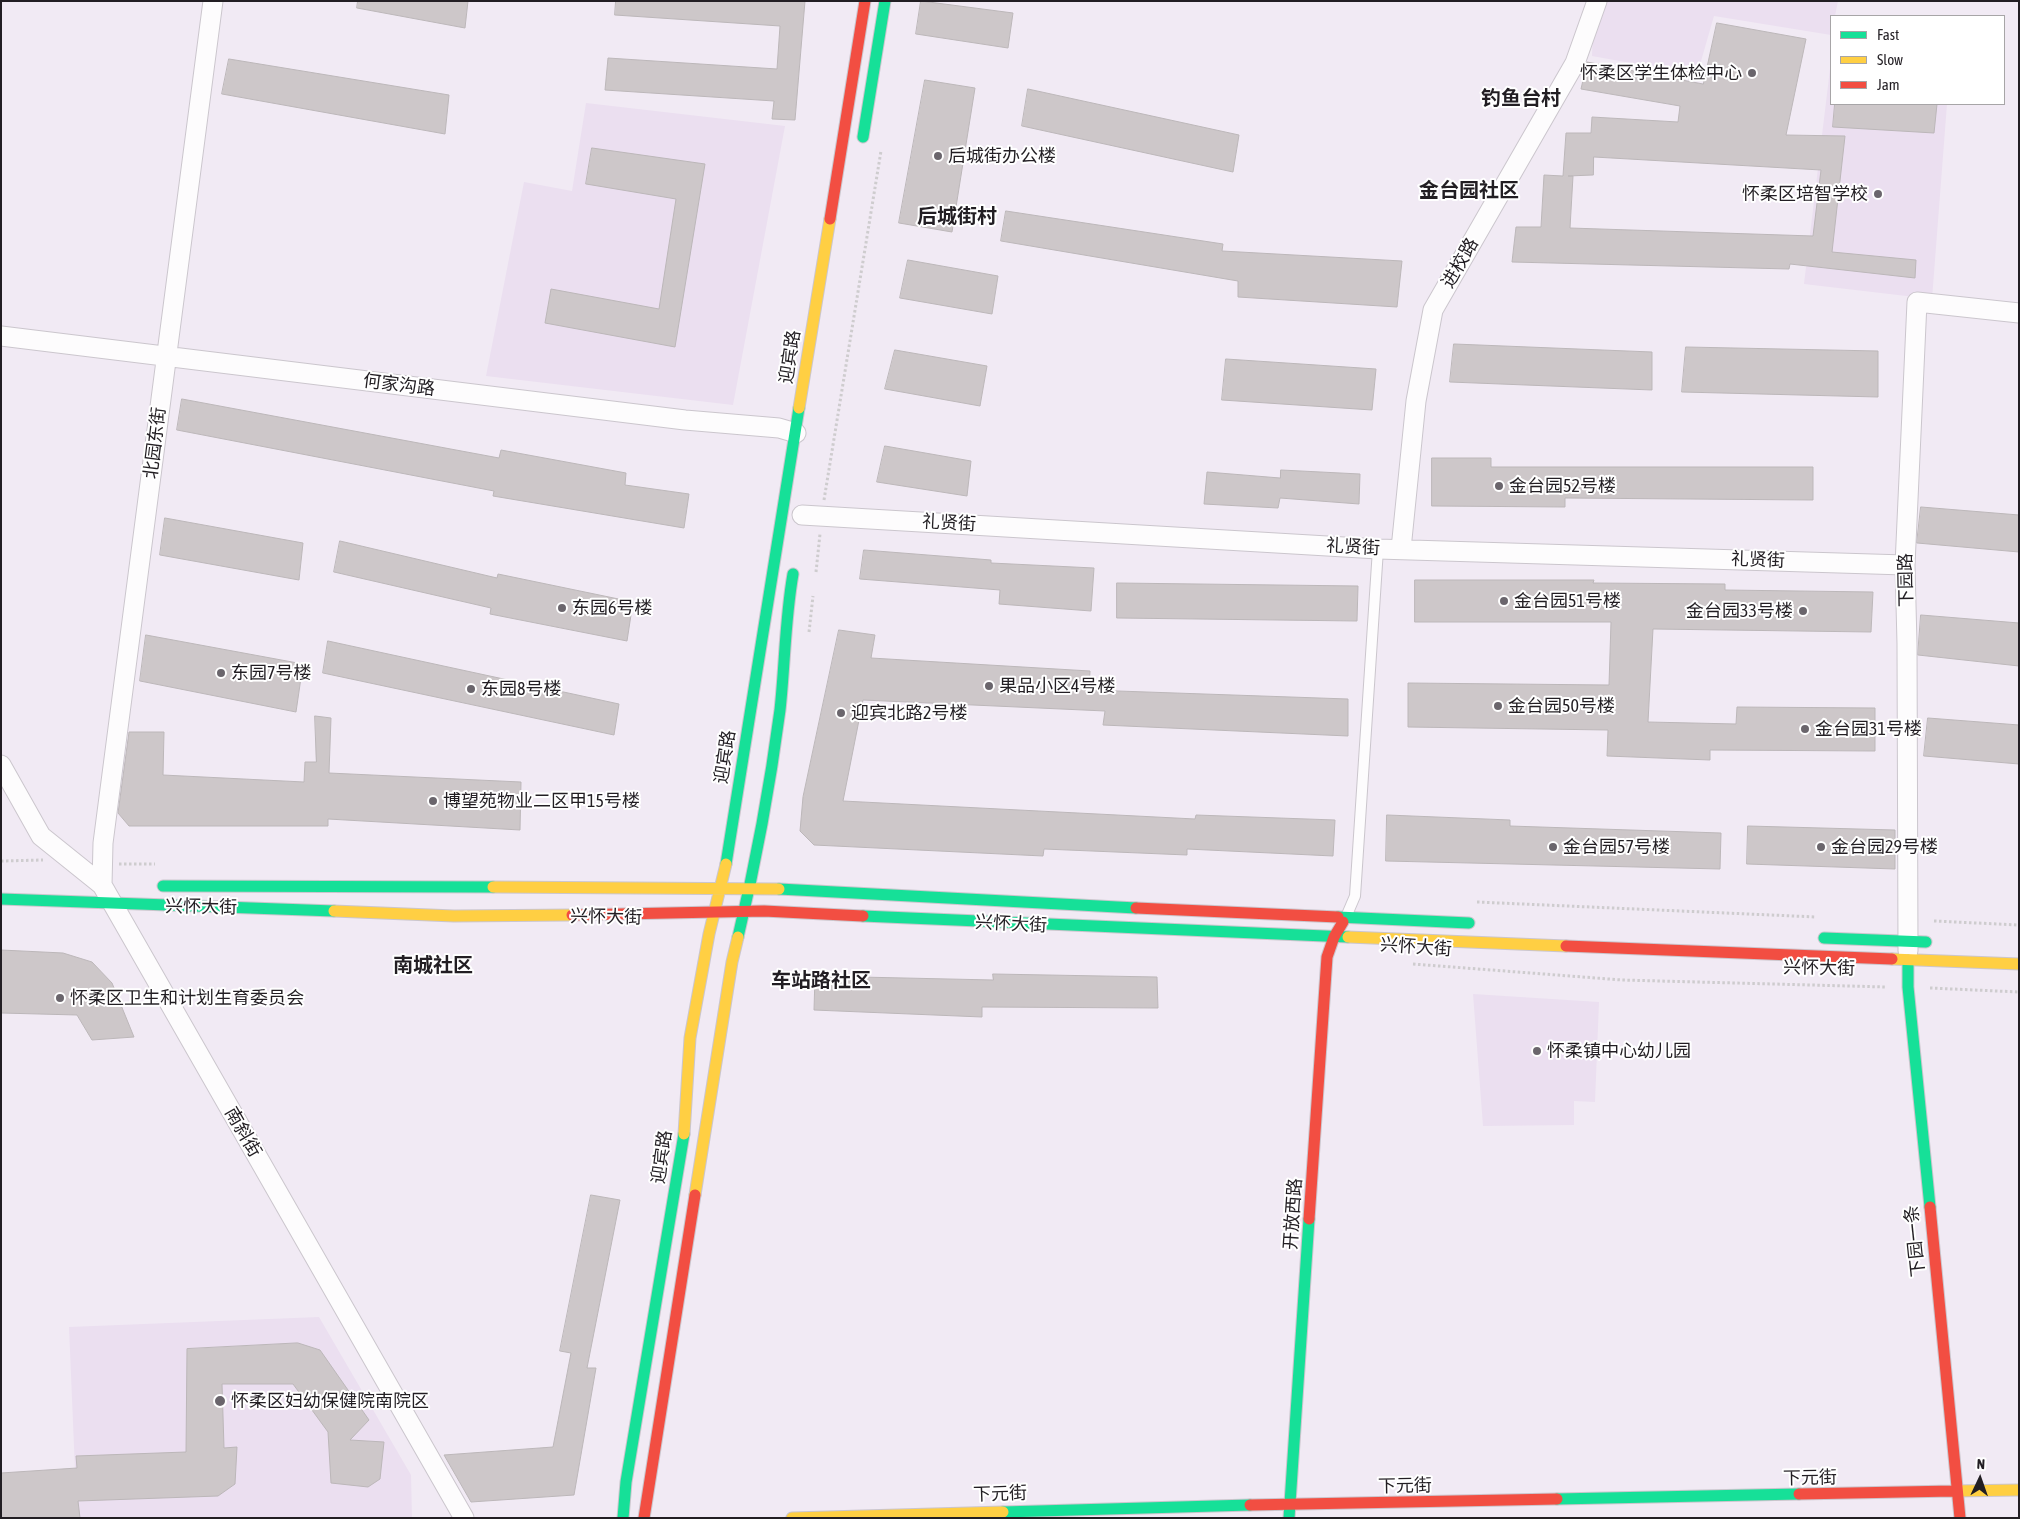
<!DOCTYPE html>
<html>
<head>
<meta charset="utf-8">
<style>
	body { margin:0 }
	#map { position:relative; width:2020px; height:1519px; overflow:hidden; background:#f1eaf4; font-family:"Asap Condensed",sans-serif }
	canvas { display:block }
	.frame { position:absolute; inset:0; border:2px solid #221e23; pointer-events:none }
	.legend { position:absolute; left:1830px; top:15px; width:175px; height:90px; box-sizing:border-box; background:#fff; border:1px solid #a7a5a7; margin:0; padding:6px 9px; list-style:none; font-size:15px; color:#221e23 }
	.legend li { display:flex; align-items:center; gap:10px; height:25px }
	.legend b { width:25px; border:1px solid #a7a5a7 }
	.north { position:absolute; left:1955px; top:1454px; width:50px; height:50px; -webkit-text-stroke:4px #fff; paint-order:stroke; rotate:3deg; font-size:14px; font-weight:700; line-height:20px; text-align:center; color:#221e23 }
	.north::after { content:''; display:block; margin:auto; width:18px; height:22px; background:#221e23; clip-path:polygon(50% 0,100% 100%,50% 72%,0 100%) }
</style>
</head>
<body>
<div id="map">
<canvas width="2020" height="1519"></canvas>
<div class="frame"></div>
<ul class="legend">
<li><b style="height:6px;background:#16e098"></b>Fast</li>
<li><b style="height:6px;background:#ffcf43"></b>Slow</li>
<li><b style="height:6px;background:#f24e42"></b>Jam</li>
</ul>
<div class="north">N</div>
</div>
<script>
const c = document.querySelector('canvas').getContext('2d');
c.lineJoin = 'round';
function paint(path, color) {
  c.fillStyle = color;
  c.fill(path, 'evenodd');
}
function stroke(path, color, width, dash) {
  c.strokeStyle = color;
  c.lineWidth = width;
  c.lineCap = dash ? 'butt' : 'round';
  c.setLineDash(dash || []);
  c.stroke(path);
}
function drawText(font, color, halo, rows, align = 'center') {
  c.font = font + ' "Asap Condensed","Noto Sans SC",sans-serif';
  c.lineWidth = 4;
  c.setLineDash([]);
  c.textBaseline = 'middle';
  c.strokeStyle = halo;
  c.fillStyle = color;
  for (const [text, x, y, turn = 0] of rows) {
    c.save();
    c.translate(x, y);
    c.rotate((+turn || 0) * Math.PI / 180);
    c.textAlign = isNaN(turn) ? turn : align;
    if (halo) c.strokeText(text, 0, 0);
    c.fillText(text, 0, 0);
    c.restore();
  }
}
paint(new Path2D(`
	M1604,1H1838L1835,16H1831V35L1714,16L1697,75L1592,56L1593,30Z
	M1830,69L1831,104H1947L1932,299L1804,284Z
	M586,103L785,126L733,405L486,376L524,182L572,191Z
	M1473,994L1599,1002L1595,1102L1574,1101V1125L1483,1126Z
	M319,1317L411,1475L412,1518H77L69,1327Z`), '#ebdff0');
const building = new Path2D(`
	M358,1H468L465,28L357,8Z
	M616,1H805L795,120L772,119L774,101L605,90L608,58L777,69L780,26L615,15Z
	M921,1L1013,13L1008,48L916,34Z
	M1717,23L1806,39L1786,135L1845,136L1832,252L1916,260L1915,278L1790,264L1789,269L1512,262L1516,227H1541L1544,175L1563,176L1566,133H1591L1592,117L1678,122L1680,106L1581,89L1587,62L1703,84ZM1594,157L1821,170L1813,236L1570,228L1573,176H1568L1593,175Z
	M229,59L449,95L445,134L222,94Z
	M925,80L975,88L952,232L899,223Z
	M1028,89L1239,135L1233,172L1022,126Z
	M1835,104H1937L1934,133L1833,127Z
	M592,148L705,164L675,347L545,323L551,289L659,309L676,199L586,184Z
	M1006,211L1223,244L1222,251L1402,261L1397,307L1238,297V281L1001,241Z
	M908,260L998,276L992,314L900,298Z
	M1454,344L1652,352V390L1450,382Z
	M1686,347L1878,351V397L1682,392Z
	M895,350L987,366L980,406L885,389Z
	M1226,359L1376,369L1372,410L1222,400Z
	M182,399L499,458L501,450L626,473L625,485L689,494L684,528L493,496L494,491L177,430Z
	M885,446L971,461L967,496L877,482Z
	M1432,458H1491V467H1813V500L1565,498V507L1432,506Z
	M1281,470L1360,474L1359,504L1280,498L1278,508L1204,504L1207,472L1280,478Z
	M1921,507L2019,515V552L1917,543Z
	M165,518L303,543L299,580L160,555Z
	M340,541L497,578L498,574L633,602L627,641L490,614L491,608L334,572Z
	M864,550L991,560V563L1094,568L1091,611L999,604L1000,590L860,579Z
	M1415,580H1594L1593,583L1725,584V590L1873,592L1871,632L1653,629L1648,722L1736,724L1737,707L1875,708V751L1710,750V760L1607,756L1608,730L1408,727V683L1609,685L1611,622H1415Z
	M1117,583L1358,586L1357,621L1117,618Z
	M1921,615L2019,623V666L1918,655Z
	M839,630L875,635L871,658L1090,671L1089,690L1348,699V736L1103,725L1105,711L863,700L843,801L1195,819L1196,815L1335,820L1333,856L1187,849V855L1044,849L1043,856L814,845L800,831L803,797Z
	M146,635L303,664L296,712L140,681Z
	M328,641L619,704L614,735L323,673Z
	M315,716L331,718L329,773L521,782L520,830L328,819V826H129L118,813L129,732H164L163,775L304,782L305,762H316Z
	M1928,718L2019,725V764L1924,756Z
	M1387,815L1510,820V826L1721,833L1720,869L1386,861Z
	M1748,826L1895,830V869L1747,864Z
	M1,950L63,953L92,962L112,983L134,1037L92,1040L77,1015L1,1013Z
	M993,974L1157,977L1158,1008L982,1007V1017L814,1010L815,976L993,980Z
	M591,1195L620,1200L587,1368H596L574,1495L471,1502L444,1455L553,1447L571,1353L560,1351Z
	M298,1343L320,1350L369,1420L350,1440L384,1442L380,1479L368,1487L331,1483L328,1432L293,1384H222L224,1448L237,1447L235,1484L218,1496L78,1501L80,1518H1V1473L77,1468L76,1456L186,1452L187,1349Z`);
paint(building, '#cdc7c9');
stroke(building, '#bcb7b9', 1);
const lane = new Path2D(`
	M1346,917L1355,896L1378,549`);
const street = new Path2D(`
	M1,336L685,420L779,428L796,433
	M802,515L1378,549L1905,565
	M1401,549L1416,401L1433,310L1575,63L1597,1
	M1,765L41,836L102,885L464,1518
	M102,885L103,843L213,1
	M1908,951L1907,644L1905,565L1917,302L2019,313`);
const fast = new Path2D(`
	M863,137L885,1
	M726,864L799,408
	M163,886L493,887
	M779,889L1136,908
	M1,899L334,911
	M863,916L1348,937
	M1338,917L1469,923
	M738,937C756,862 770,786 780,710C785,664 785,619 793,574
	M1824,938L1926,942
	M1908,960V987L1930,1207
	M1557,1499L1799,1494
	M1003,1512L1250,1505
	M623,1518L626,1482L684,1134
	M1289,1518L1309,1219`);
const slow = new Path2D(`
	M799,408L830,219
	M493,887L779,889
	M334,911L454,916L572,915
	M1348,937L1566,946
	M1892,959L2019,964
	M684,1134L690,1038L709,934L726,864
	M695,1195L732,962L738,937
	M1953,1491L2019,1490
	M792,1518L1003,1512`);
const jam = new Path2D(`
	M830,219L865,1
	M1136,908L1338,917
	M572,915L764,911L863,916
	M1566,946L1892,959
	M1930,1207L1960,1518
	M1309,1219L1327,957L1334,937L1343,922
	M1799,1494L1953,1491
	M1250,1505L1557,1499
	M644,1518L695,1195`);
stroke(lane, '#cbc6cd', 12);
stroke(street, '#cbc6cd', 21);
stroke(fast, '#cbc6cd', 13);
stroke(slow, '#cbc6cd', 13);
stroke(jam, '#cbc6cd', 13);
stroke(new Path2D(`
	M824,500L881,151
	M816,572L820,534
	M809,632L813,596
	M1,861L43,860
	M119,864H155
	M1477,902L1816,917
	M1934,921L2019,925
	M1413,964L1622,980L1886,987
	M1930,988L2019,992`), '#ceccce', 3, [2.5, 2.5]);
stroke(lane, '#fdfcfd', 10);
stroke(street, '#fdfcfd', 19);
stroke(fast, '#16e098', 11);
stroke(slow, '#ffcf43', 11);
stroke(jam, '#f24e42', 11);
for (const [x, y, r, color] of [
	[1752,73,5,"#6a656c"],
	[938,156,5,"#6a656c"],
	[1878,194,5,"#6a656c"],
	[1499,486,5,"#6a656c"],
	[1504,601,5,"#6a656c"],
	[562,608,5,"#6a656c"],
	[1803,611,5,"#6a656c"],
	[221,673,5,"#6a656c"],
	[989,686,5,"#6a656c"],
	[471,689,5,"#6a656c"],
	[1498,706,5,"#6a656c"],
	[841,713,5,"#6a656c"],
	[1805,729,5,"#6a656c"],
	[433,801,5,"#6a656c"],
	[1553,847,5,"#6a656c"],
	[1821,847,5,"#6a656c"],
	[60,998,5,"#6a656c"],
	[1537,1051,5,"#6a656c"],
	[220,1401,6,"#6a656c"]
]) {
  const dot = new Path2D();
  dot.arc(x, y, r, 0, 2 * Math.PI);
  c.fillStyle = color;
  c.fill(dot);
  stroke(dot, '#fff', 2);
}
drawText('18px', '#221e23', '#fff', [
	["怀柔区学生体检中心",1742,73,"right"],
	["后城街办公楼",948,156],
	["怀柔区培智学校",1868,194,"right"],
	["金台园52号楼",1509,486],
	["金台园51号楼",1514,601],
	["东园6号楼",572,608],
	["金台园33号楼",1793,611,"right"],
	["东园7号楼",231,673],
	["果品小区4号楼",999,686],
	["东园8号楼",481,689],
	["金台园50号楼",1508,706],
	["迎宾北路2号楼",851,713],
	["金台园31号楼",1815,729],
	["博望苑物业二区甲15号楼",443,801],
	["金台园57号楼",1563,847],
	["金台园29号楼",1831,847],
	["怀柔区卫生和计划生育委员会",70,998],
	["怀柔镇中心幼儿园",1547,1051],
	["怀柔区妇幼保健院南院区",231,1401]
], 'left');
drawText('18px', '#221e23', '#fff', [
	["进校路",1460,263,-60],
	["迎宾路",790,357,-81],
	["何家沟路",399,385,7],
	["北园东街",155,443,-83],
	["礼贤街",949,523,3],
	["礼贤街",1353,547,3],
	["礼贤街",1758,560,2],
	["下园路",1906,580,-91],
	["迎宾路",725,757,-81],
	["兴怀大街",201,907,1],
	["兴怀大街",606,917,1],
	["兴怀大街",1011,924,3],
	["兴怀大街",1416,947,4],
	["兴怀大街",1819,968,1],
	["南斜街",243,1132,60],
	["迎宾路",662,1157,-82],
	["开放西路",1293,1214,-86],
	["下园一条",1915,1241,-96],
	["下元街",1810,1478,-1],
	["下元街",1405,1486,-1],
	["下元街",1000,1494,-2]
]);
drawText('bold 20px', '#221e23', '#fff', [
	["钓鱼台村",1521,99],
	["金台园社区",1469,191],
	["后城街村",957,217],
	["南城社区",433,966],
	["车站路社区",821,981]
]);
</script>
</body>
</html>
